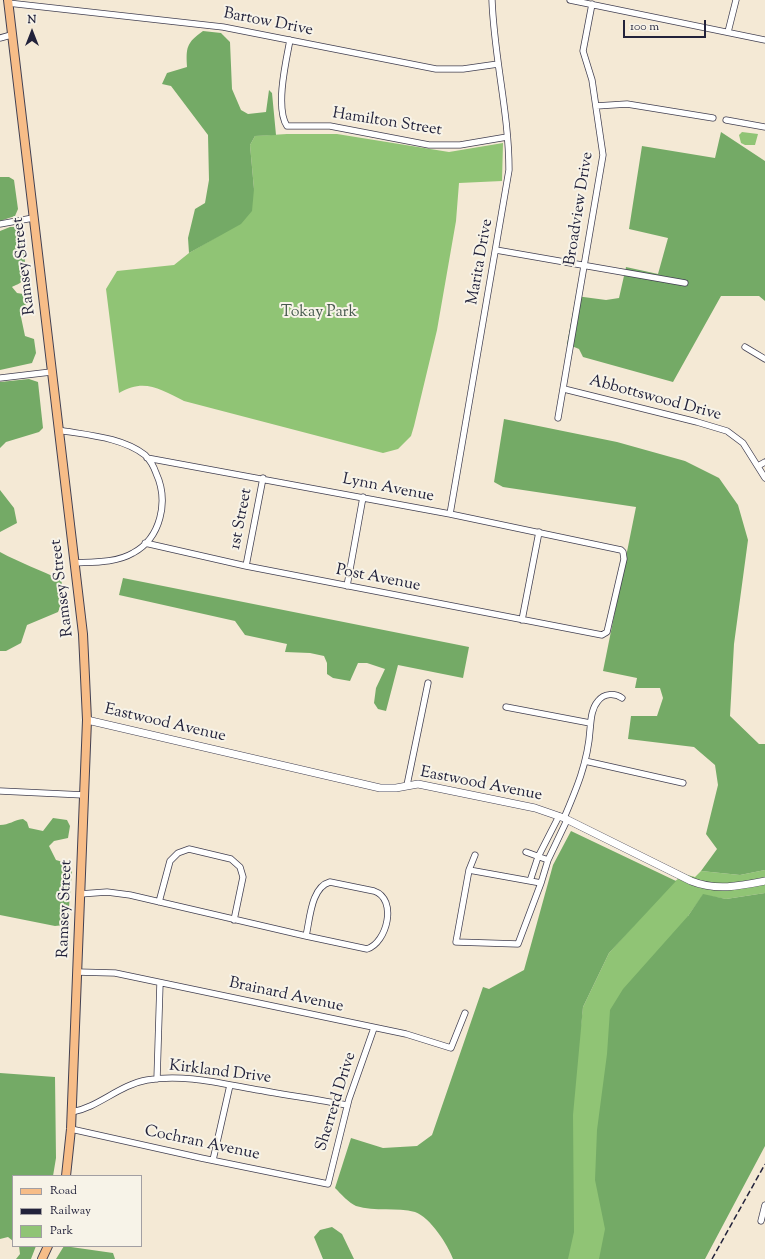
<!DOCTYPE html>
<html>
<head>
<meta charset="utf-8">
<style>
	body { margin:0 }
	#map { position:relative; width:765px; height:1259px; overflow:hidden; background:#f4e9d5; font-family:"Sorts Mill Goudy",serif }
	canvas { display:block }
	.legend { position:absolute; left:12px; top:1175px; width:130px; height:72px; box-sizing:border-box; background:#f7f3e8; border:1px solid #a29fa3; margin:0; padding:5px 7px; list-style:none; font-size:12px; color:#22223b }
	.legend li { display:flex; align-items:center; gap:8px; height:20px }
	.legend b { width:20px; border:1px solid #a29fa3 }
	.north { position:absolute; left:12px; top:12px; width:40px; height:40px; -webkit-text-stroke:3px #f7f3e8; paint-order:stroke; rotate:0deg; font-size:11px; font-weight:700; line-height:16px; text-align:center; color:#22223b }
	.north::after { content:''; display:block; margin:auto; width:14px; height:18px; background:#22223b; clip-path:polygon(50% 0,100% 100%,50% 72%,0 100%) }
	.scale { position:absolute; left:623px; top:20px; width:83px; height:18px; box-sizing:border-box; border:2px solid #22223b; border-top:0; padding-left:5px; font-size:12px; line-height:14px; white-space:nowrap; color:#22223b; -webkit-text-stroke:3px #f7f3e8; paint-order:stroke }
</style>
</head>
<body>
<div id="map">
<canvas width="765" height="1259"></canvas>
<ul class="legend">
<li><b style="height:5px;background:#f7bd88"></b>Road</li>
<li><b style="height:5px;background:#22223b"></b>Railway</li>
<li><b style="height:11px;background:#90c475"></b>Park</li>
</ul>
<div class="north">N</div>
<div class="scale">100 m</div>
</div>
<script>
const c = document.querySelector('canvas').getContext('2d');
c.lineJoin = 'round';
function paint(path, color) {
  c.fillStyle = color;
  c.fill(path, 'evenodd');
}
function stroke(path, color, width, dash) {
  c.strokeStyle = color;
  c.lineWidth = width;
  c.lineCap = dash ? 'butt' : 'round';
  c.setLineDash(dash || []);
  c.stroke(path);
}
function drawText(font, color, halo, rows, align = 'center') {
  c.font = font + ' "Sorts Mill Goudy",serif';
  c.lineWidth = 4;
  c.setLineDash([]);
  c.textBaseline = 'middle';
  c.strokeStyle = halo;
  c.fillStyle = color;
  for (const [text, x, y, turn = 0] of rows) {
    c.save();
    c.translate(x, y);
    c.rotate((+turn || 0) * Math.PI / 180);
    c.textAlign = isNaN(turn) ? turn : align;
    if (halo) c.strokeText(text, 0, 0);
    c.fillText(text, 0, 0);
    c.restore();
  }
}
paint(new Path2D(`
	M742,132L758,134L755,145H745L741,143L739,135Z
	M287,134H337L449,152L503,143L502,181L459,183L456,221L437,330L414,426L411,436L398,449L383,453L184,401C160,389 144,378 119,393L106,289L117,271L174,265L189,253L220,235L254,189L250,145L255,136Z
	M765,870V893L726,899L703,895L688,916L687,1259H483L581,1025L583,1007L609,953L669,886L684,874L695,877L701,871L740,875Z`), '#90c475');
paint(new Path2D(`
	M203,31L221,33L230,42L232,89L241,110L248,114L266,112L269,90L272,93L276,135L255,136L250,145L254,189L252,211L241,224L189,253L188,238L195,209L205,203L209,180L208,135L171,86L162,84L167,73L187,67C186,48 186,43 203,31Z
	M721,132L765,161V301L759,296H721L673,382L583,357L579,349L567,344L576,296L606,300L619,298L626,267L658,274L668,238L629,229L642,146L715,158Z
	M0,177H9L14,180L18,209L15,216L0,221Z
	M10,227H16C23,235 29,272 22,281C20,284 15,285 12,287L17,293L23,294C28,303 27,309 21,317L25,336L34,339L36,353L32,363L0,370V231Z
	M29,379L38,382L43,428L39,432L6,442L0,448V382Z
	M504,419L617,442L685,461L719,478L738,505L748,540L734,644L730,716L759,744H765V870L740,875L701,871L717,849L706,834L718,785L715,765L694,747L628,739L631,716H657L663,698L660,688H635L637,678L603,671L636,507L503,487L494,482Z
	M0,490L14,508L17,523L0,532Z
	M0,552C20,563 41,570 61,580L65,595L58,612L27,625L21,643L6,651H0Z
	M123,578L469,647L463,678L398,665L386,711L378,709L374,703L376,688L385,669L367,663H358L350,681L333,678L327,674V663L324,656L310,653L285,652L287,644L245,635L235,621L119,595Z
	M53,818L67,820L70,826L68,838L54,841L49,846L56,860L66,863L72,870L68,919L64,925L55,926L0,915V825C9,825 14,820 23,819L27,822L29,828L43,831Z
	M571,831L676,881L609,953L583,1007L573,1115L574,1232L568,1259H453C448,1245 430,1217 415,1212C397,1207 375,1212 356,1206C349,1203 341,1194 335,1188L351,1138L383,1148L417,1146L432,1135L483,987L489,989L524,970L553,865Z
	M765,893V1146L705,1259H599L605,1229L595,1180L597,1130L607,1054L610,1010L623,989L688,916L703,894L726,899Z
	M0,1073L55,1077L56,1158L53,1176H13V1241L8,1237L0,1239Z
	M332,1227L342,1234L354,1259H323L314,1237L320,1230Z
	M19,1246H36L31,1259H16L20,1254Z
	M64,1246L113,1253L115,1259H56Z`), '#74aa66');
const minor = new Path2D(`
	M570,0L765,40
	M8,3L223,27L436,69H463L498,64
	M728,32L736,0
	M0,38L11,35
	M290,40C286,61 275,108 287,126H330L429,145H460L507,137
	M596,106L627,104L713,118
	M726,120L765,127
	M0,224L33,218
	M496,250L685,283
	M745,347L765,359
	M0,378L51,372
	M564,389L697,422L727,431L743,443L765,478
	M558,418L603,155L592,80L583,51L592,4
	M58,430C86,435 122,437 145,455C150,460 154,467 156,473C169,501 161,538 133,553C116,563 93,562 74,563
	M758,466L765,462
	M450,514L509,170C509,113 494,57 492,0
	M145,543L246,566L602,635L607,632L624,559L623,552L621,550L450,514L147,458
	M246,566L263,478
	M347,586L363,497
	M522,620L539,532
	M506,707L590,723
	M585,761L683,783
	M407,785L428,683
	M0,791L84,795
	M564,818C576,790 588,762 590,730C591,721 591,709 598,701C604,693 615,693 622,698
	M526,852L548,860
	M469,870L541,883L518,944L456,942L469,870L475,855
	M530,881L538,857L559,816
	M330,882L374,891C398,899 387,943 367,949L306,936C310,919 311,887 330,882Z
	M541,883L548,860L567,820
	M80,894L107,892L130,895L306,936
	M159,902L170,861L178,853L189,849L231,859L240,867L243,877L234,920
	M77,972L115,973L406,1034L451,1048L465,1013
	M157,1079L160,983
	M72,1112C99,1107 119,1085 147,1080C180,1074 215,1082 247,1088C280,1094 314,1099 347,1105
	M71,1129L201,1158L328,1184L349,1099L374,1028
	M213,1160L230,1085
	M761,1221L765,1205`);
const tertiary = new Path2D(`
	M87,720L380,788H396L418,784L535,808L564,818L691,881C716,891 740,886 765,881`);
const primary = new Path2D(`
	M8,0L83,634L87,720L71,1129L66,1176
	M42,1259L48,1246`);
stroke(minor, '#424052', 7);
stroke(tertiary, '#424052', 8);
stroke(primary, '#424052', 10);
stroke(minor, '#fff', 5.5);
stroke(tertiary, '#fff', 7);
stroke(primary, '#f7bd88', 8);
stroke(new Path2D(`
	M712,1259L765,1164`), '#22223b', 1.5, [6, 3]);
drawText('16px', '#22223b', '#f7f3e8', [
	["Bartow Drive",268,23,11],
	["Hamilton Street",387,123,9],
	["Broadview Drive",580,209,-81],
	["Marita Drive",481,262,-80],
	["Ramsey Street",25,266,-97],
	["Abbottswood Drive",655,399,15],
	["Lynn Avenue",388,489,11],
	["1st Street",242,519,-79],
	["Post Avenue",378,579,11],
	["Ramsey Street",63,588,-97],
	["Eastwood Avenue",165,724,13],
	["Eastwood Avenue",481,785,11],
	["Ramsey Street",66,909,-88],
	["Brainard Avenue",286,996,12],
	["Kirkland Drive",220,1073,7],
	["Sherrerd Drive",337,1102,-73],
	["Cochran Avenue",202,1144,12]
]);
drawText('16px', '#485b4f', '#f7f3e8', [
	["Tokay Park",319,313]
]);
</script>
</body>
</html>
